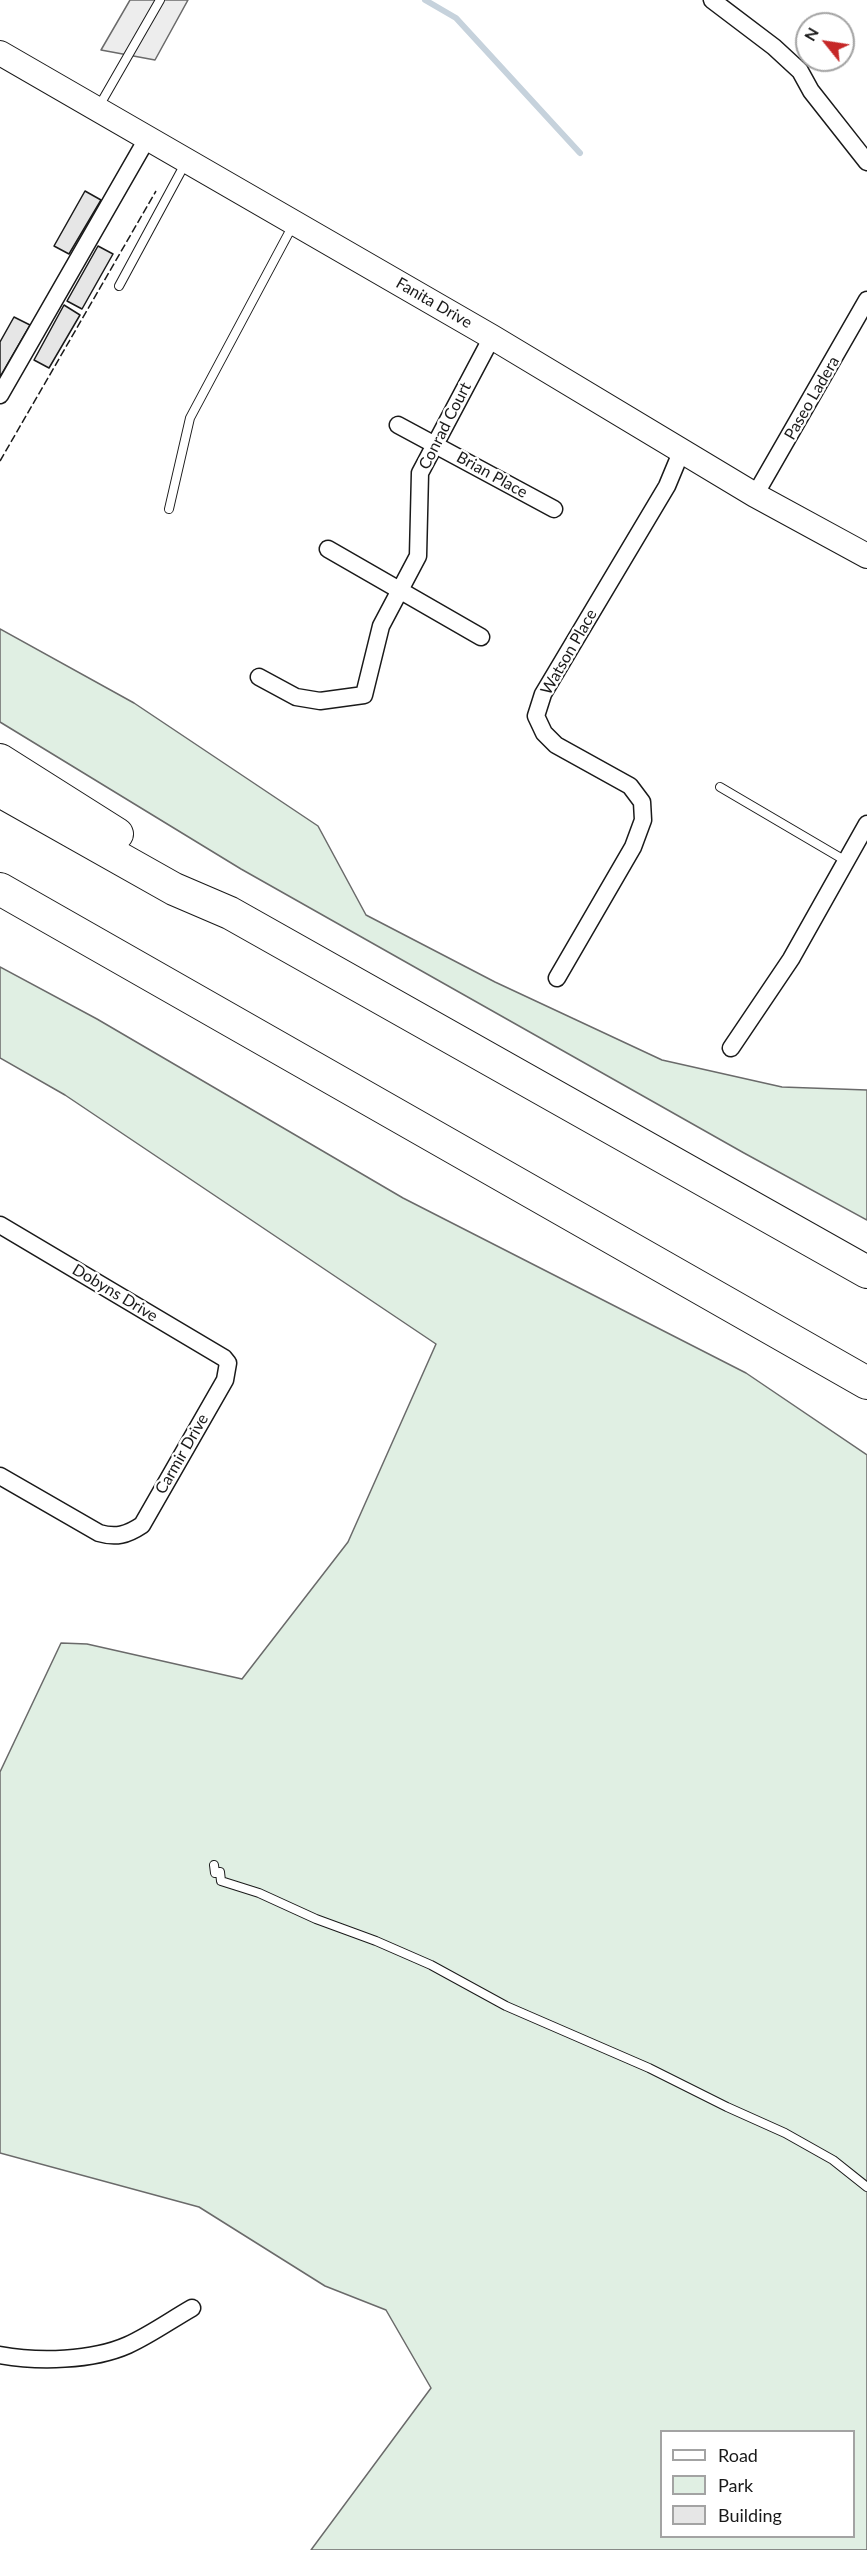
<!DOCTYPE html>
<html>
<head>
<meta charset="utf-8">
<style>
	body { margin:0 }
	#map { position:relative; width:867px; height:2550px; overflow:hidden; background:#fff; font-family:Lato,sans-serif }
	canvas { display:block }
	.legend { position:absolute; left:660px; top:2430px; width:195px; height:108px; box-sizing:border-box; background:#fff; border:2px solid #a3a3a3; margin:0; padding:8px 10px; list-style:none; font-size:18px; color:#1a1a1a }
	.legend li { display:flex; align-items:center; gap:12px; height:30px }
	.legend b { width:30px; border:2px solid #a3a3a3 }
	.north { position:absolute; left:795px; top:12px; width:60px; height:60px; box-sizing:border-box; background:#fff; border:2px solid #a3a3a3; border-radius:50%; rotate:300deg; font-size:16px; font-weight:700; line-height:24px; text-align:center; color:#1a1a1a }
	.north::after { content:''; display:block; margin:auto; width:21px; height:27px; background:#c62828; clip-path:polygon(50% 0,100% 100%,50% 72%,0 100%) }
</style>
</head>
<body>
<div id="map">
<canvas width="867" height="2550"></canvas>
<ul class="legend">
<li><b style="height:8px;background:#fff"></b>Road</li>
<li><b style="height:16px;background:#e0efe3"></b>Park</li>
<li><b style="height:16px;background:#e6e6e6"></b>Building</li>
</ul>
<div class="north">N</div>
</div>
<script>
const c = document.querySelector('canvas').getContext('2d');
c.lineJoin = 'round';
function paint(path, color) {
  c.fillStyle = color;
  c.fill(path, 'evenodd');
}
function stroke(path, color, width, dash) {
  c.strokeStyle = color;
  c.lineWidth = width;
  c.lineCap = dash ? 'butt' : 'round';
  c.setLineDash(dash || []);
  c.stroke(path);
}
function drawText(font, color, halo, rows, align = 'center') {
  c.font = font + ' Lato,sans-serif';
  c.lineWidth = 4.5;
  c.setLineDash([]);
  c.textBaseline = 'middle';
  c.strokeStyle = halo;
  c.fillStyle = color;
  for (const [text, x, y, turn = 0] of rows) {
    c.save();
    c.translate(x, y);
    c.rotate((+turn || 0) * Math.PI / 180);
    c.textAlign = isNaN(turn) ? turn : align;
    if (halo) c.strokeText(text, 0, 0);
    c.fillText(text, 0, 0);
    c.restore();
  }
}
const green = new Path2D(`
	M0,629L134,703L318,826L366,915L495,982L662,1060L782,1087L867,1090V1220L744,1153L241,869L0,722Z
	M0,967L97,1019L403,1198L746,1373L867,1455V2550H311L431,2388L386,2310L325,2286L199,2207L0,2153V1772L61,1643L87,1644L242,1679L348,1542L436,1344L65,1095L0,1058ZM662,2432H854V2536H662Z`);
paint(green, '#e0efe3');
stroke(green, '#6a6a6a', 1.5);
const parking = new Path2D(`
	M130,0H188L155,60L101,50Z`);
paint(parking, '#ededed');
stroke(parking, '#6a6a6a', 1.5);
stroke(new Path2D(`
	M425,0L456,18L580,153`), '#c6d2dc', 6);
const building = new Path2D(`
	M85,191L101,200L69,254L54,246Z
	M98,246L113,254L82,309L67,301Z
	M64,305L80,315L49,368L34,360Z
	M14,317L30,325L0,377V342Z`);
paint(building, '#e6e6e6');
stroke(building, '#1a1a1a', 1.5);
const lane = new Path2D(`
	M98,108L160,0
	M119,286L186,162
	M169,509L190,418L293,225
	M720,787L846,861
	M214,1865L215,1873L220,1872L221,1881L259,1893L316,1919L376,1941L431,1965L506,2006L649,2068L727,2107L785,2133L833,2160L867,2187`);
const street = new Path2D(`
	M712,0L774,47L800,71L811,91L867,162
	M0,395L148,137
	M398,425L554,509
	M755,495L867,300
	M328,549L481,637
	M259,677L296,697L320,701L364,695L381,626L418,556L420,473L492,337
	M557,978L633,847L643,820L642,802L630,786L556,745L544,733L536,716L543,694L667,486L682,450
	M731,1048L791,959L867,824
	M0,1225L224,1358L228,1363L225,1380L142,1525C127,1535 116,1538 99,1533L0,1476
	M0,2355C38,2362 92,2361 128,2345C150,2335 171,2320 192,2308`);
const secondary = new Path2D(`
	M0,53L492,337L755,495L867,556`);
const highway = new Path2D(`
	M0,760L117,834
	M0,791L174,889L230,913L867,1272
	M0,889L867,1383`);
stroke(lane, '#1a1a1a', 10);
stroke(street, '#1a1a1a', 19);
stroke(secondary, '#1a1a1a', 26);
stroke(highway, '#1a1a1a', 34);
stroke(lane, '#fff', 8);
stroke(street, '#fff', 16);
stroke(secondary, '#fff', 24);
stroke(highway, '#fff', 32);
stroke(new Path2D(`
	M0,461L156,191`), '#1a1a1a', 1.5, [8, 3]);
drawText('16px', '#1a1a1a', '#fff', [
	["Fanita Drive",434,303,30],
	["Paseo Ladera",812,398,-60],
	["Conrad Court",445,426,-63],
	["Brian Place",492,475,29],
	["Watson Place",569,652,-60],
	["Dobyns Drive",115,1293,31],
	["Carmir Drive",182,1454,-60]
]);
</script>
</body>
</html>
